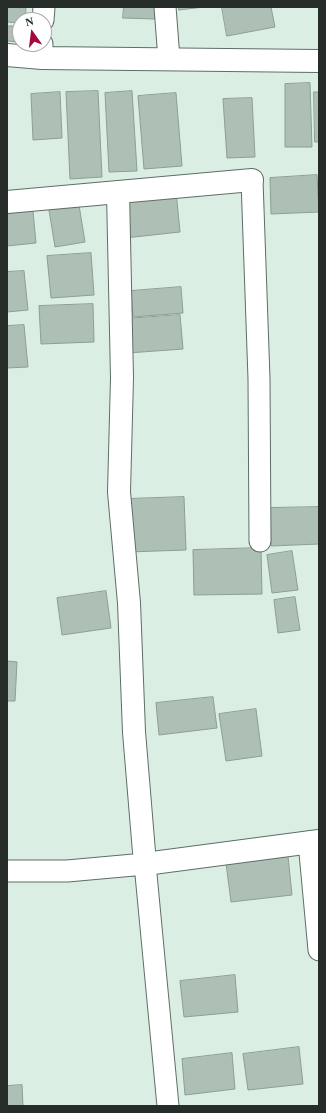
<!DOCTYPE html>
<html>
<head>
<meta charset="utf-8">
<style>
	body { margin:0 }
	#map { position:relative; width:326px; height:1113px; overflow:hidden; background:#dbeee3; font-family:Georgia,serif }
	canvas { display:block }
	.frame { position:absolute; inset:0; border:8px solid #262d29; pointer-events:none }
	.north { position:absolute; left:12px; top:12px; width:40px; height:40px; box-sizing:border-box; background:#fff; border:1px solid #a8aba9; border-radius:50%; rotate:346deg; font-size:11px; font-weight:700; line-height:16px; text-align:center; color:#262d29 }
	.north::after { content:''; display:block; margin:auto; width:14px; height:18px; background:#a50a3d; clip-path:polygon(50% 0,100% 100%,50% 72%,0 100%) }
</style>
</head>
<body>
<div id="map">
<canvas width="326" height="1113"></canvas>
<div class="frame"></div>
<div class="north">N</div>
</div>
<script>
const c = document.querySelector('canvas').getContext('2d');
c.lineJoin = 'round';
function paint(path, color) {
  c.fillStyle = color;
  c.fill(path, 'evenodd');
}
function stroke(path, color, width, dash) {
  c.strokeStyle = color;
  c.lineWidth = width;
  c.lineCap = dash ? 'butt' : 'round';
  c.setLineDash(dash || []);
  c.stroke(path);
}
const building = new Path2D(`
	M7,7H26L25,20H20V23L7,22Z
	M124,7H155V19L123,18Z
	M179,7H204L179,10Z
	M222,7H271L275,27L227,36Z
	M7,26H20V42L7,41Z
	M310,83L312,147H285V84Z
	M98,91L102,177L70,179L66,92Z
	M132,91L137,171L109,172L105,93Z
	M60,92L62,138L33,140L31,94Z
	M314,92H319V142H315Z
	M176,93L182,166L144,169L138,96Z
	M252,98L255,157L227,158L223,99Z
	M317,175L319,212L271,214L270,178Z
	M176,191L180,232L125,238L121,197Z
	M79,205L85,242L55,247L49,210Z
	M33,211L36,243L7,246V214Z
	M91,253L94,295L51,298L47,256Z
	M24,271L28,310L7,312V272Z
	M181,287L183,313L133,317L131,291Z
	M93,304L94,342L41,344L39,306Z
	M180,315L183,349L128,353L125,319Z
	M24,325L28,367L7,368V326Z
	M184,497L186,550L128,552L127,499Z
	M319,507V544L271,546L270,508Z
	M261,548L262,594L194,595L193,550Z
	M292,551L298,590L272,593L267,555Z
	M106,591L111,628L62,635L57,598Z
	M295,597L300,630L278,633L274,600Z
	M7,661L17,662L15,701H7Z
	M213,697L217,728L159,735L156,703Z
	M256,709L262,756L226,761L219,714Z
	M288,856L292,895L231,902L226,863Z
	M235,975L238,1012L184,1017L180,981Z
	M299,1047L303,1084L248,1090L243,1054Z
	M232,1053L235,1089L185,1095L182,1059Z
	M22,1085L23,1106H7V1086Z`);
paint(building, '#aec0b6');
stroke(building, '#8c9e95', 1);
const minor = new Path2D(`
	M165,7L169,59
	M43,20L44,7
	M42,58V44
	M252,180L259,379L260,541
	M309,842L319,950
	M7,871H67L145,864L168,1106`);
const tertiary = new Path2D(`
	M7,55L42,58L319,61
	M118,192L122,378L119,492L129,603L134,732L145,864L319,841
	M7,202L252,180`);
stroke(minor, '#5e6e66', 23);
stroke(tertiary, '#5e6e66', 24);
stroke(minor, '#fff', 21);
stroke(tertiary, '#fff', 22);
</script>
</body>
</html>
